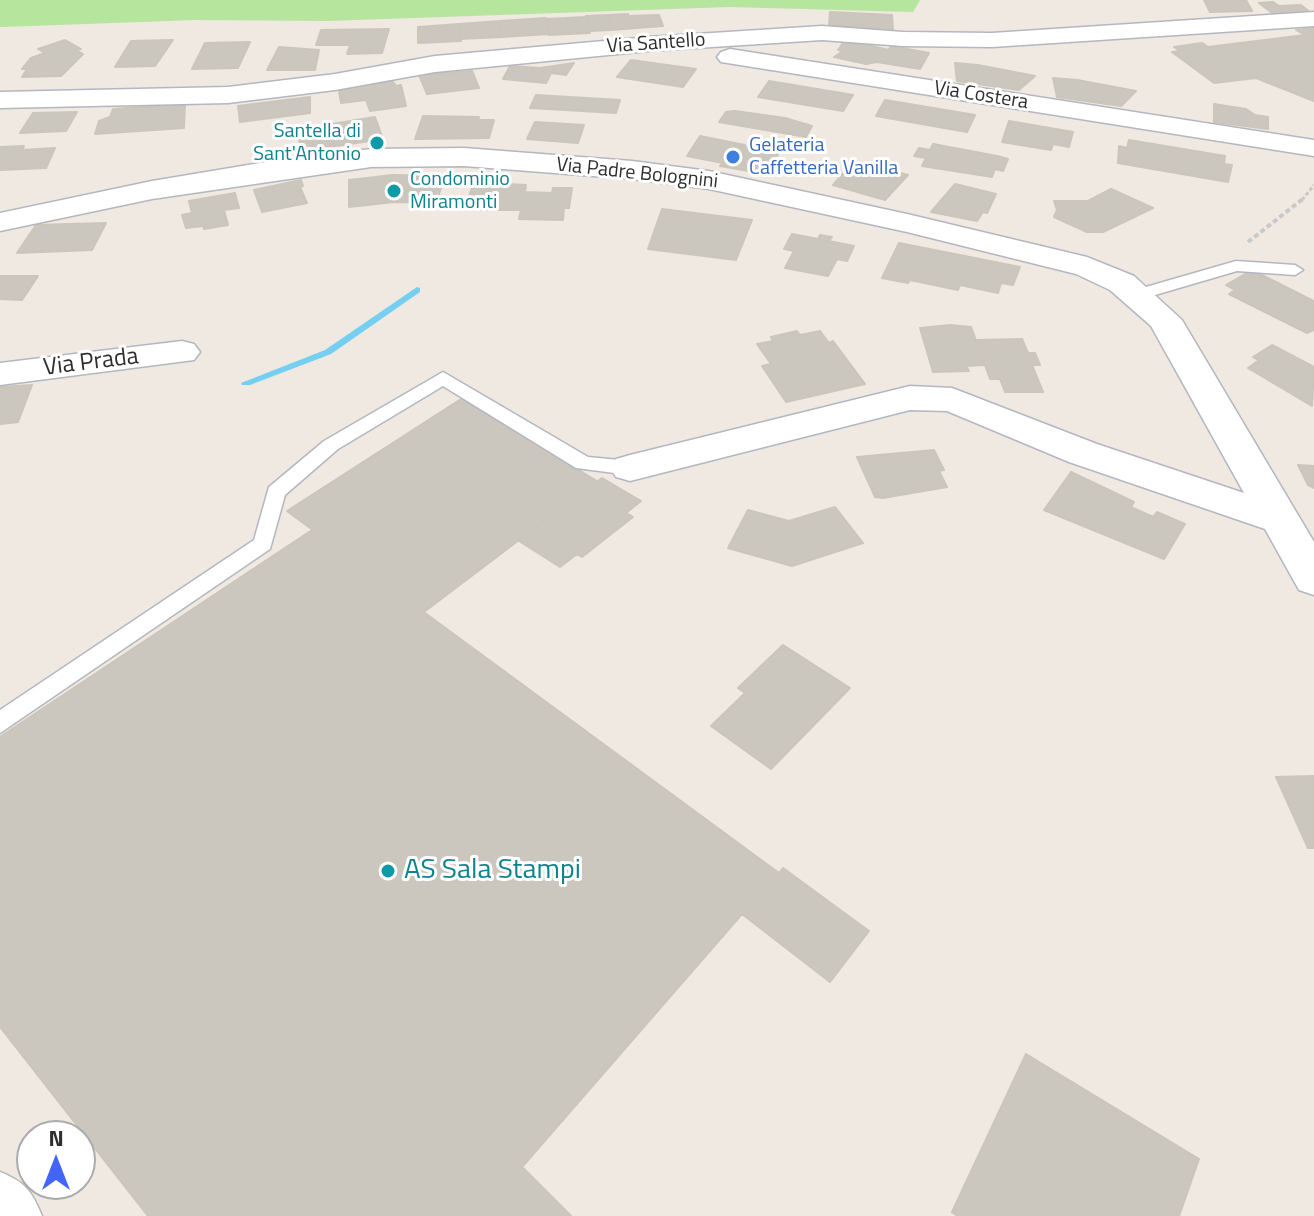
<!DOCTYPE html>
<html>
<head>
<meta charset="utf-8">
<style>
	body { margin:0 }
	#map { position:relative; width:1314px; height:1216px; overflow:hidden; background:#efe9e1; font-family:"Titillium Web",sans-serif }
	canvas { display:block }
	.north { position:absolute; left:16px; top:1120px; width:80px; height:80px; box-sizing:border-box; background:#fff; border:2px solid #ababab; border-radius:50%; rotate:0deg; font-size:22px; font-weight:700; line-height:32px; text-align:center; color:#2e2e2e }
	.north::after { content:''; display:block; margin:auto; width:28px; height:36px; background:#4264fb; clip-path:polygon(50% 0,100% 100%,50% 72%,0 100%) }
</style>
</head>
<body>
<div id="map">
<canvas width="1314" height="1216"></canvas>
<div class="north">N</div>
</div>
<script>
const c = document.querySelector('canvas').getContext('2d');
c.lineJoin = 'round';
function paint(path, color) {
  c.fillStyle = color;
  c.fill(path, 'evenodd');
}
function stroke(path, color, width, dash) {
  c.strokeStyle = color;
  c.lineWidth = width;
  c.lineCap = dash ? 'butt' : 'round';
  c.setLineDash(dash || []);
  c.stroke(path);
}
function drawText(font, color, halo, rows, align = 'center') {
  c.font = font + ' "Titillium Web",sans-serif';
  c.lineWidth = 6;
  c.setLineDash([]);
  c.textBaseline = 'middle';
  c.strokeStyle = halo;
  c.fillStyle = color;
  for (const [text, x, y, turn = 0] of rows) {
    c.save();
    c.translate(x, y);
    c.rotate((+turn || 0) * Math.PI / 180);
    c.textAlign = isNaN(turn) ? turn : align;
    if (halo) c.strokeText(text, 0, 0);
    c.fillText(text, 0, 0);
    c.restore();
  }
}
paint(new Path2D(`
	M0,0H920L913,12L729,7L328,21L195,20L4,27H0Z`), '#b6e59e');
paint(new Path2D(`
	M417,287L420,288V292L331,354L250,385H242L241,383L325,350Z`), '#75cff0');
const building = new Path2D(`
	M1204,0H1246L1252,11L1210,12Z
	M1273,2L1279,6L1301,5L1311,13L1275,15L1259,3Z
	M830,12L892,15L893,31L862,29V26H829Z
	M628,14L629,16L659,15L663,26L611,30L607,15Z
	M607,15L611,30L590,31L586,16Z
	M586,17L590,33L569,34L566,18Z
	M546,18L549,34L502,37L500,21Z
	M566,18L569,34L549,35L546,19Z
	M500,21L502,37L460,39L459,24Z
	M459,24L461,41L418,43V27Z
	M1314,28V101L1256,78L1214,83L1172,52L1180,51L1174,47L1202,43L1208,47L1305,35L1296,30Z
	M389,29L382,53L347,54L350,45H316L321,30Z
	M65,40L81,49L76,50L83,54L61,76L22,77L27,69H22L31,58L45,53L38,49Z
	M173,40L155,66L115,67L131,41Z
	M845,40L889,50L891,46L929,53L920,69L877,62L866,64L834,57L843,51L838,50Z
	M250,42L238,68L192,69L205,43Z
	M279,47L319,50L315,70H267Z
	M631,60L696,69L683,87L617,77Z
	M574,63L566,75L551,73L546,83L503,79L510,66L540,68Z
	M955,63L978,65L1035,76L1019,90L957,81Z
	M472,71L479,88L427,94L419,75Z
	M1053,78L1077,80L1136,91L1121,106L1057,97Z
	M391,79L396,86L401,85L406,106L370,111L366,100L341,103L339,91Z
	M769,81L853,95L843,111L758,97Z
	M536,95L620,100L616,113L530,108Z
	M310,97V113L240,122L238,106Z
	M885,100L975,115L967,132L876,116Z
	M185,104L184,128L95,134L99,121L110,117L113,109Z
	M1214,104L1246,109L1255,115L1268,117V129L1214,122Z
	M735,111L785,118L812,126L806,137L719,122L726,112Z
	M77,112L66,131L20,133L33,113Z
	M423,116L479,117L478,120H494L489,138L415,139Z
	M375,117L383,139L303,151L295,130Z
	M1009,121L1073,132L1069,147L1053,144L1051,150L1002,142Z
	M535,122L584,125L578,143L527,139Z
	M700,136L745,145L743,146L779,153L771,165L766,164L760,173L720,166L723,163L687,156Z
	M1129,140L1225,156L1224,164L1232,165L1228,182L1118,163L1119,146L1127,148Z
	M933,144L997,156L1008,159L1003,171L995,169L992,177L922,166L926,158L914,156L919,148L930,150Z
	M24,146L22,150L55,148L46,168L0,170V147Z
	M854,161L908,175L885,200L833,185Z
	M393,175L445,176L436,203L394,202L349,207V180Z
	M476,178H490L488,183L526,185L525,192L552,193L553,188H572L569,208H564L563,220L519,219L521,210H481L482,207L465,206Z
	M301,180L303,186L300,187L307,203L262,212L254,190Z
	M955,184L996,194L987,213L983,212L977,221L931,212Z
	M1111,189L1153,208L1103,232H1087L1054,217L1057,210L1054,201H1088Z
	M235,193L239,208L224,210L228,225L204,229L203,226L186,228L182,215L192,213L189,201Z
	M662,209L752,220L736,260L648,249Z
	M106,223L92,250L17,253L36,225Z
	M792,234L818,239L820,235L832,237L829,241L854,246L847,261L837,259L828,276L785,268L794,251L784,249Z
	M899,243L1020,267L1013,285L1001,283L998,293L960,285L958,290L910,280L908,283L882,278Z
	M1252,270L1314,301V330L1307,333L1229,294L1235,290L1226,285Z
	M0,276H38L22,300L0,299Z
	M950,325L971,327L985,365L966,366L969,371L933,372L920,328Z
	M797,331L800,335L820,331L829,343L833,341L865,384L786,402L762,366L771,364L757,344L773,341L771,337Z
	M1022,339L1028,353H1035L1040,365H1032L1043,392H1005L1000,379H990L976,340Z
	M1272,345L1314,367L1312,406L1248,368L1259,360L1253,357Z
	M32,385L18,422L0,424V387Z
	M461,399L597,481L424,612L287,511Z
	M934,450L944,470L939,471L947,487L883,498L875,497L857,457Z
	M1298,465L1314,466V488L1308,485Z
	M1071,472L1134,502L1131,507L1153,517L1157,512L1185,524L1164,559L1044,510Z
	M602,478L641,501L626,513L633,517L582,557L577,554L560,567L519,541Z
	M835,507L863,543L792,566L728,548L748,510L789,521Z
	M312,530L779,873L783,868L869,931L830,982L742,914L522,1167L571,1216H148L0,1027V737Z
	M783,645L850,688L771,769L711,726L745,693L738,688Z
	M1314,776V848H1308L1276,777Z
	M1026,1054L1199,1159L1179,1216H957L952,1212Z`);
paint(building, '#cbc7bf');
stroke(building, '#cbc5ba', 2);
const service = new Path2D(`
	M1236,261L1295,265L1303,270L1295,275L1237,271L1138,300L1130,295L1132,291Z
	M443,372L588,457L630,461L640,468L630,475L576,468L443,386L338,449L285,495L270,549L0,733V710L254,540L269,487L324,441Z`);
const minor = new Path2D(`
	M1314,12V26L992,47L903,46L822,40L649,51L435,72L335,90L228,103L0,108V92L228,87L335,74L435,56L649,37L822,26L903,32L992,33Z
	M730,49L1314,140V156L721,62L717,57L721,52Z
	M464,148L632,161L709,171L907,214L1087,257L1134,276L1182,320L1314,542V595L1299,590L1265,529L1069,462L947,411L910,410L630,481L616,477L610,468L616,459L630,455L910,386L952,388L1097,444L1244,493L1151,326L1110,290L1076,274L907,232L709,189L632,179L464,166L371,167L152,199L0,231V213L152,181L266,162L371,149Z
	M182,341L194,344L200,352L194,360L0,385V363Z
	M0,1172C25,1182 32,1191 42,1216H0Z`);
stroke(service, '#b4b7c1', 3);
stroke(minor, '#b4b7c1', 3);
stroke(new Path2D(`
	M1302,200L1314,185`), '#c9c9c9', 3, [4, 2]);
stroke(new Path2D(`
	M1248,242L1304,198`), '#c9c9c9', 4, [5, 3]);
paint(service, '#fff');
paint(minor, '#fff');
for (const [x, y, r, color] of [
	[377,143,8,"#0f9aa8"],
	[733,157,8,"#3f7fe0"],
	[394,191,8,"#0f9aa8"],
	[388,871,8,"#0f9aa8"]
]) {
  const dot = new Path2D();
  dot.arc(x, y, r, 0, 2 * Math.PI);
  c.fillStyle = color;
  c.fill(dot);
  stroke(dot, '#fff', 3);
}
drawText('20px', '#2e2e2e', '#fff', [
	["Via Santello",656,44,-4],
	["Via Costera",981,96,9],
	["Via Padre Bolognini",637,174,6]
]);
drawText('20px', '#0d838f', '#fff', [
	["Santella di",361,132],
	["Sant'Antonio",361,155],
	["Condominio",410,180,"left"],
	["Miramonti",410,203,"left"]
], 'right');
drawText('20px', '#366cbe', '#fff', [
	["Gelateria",749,146],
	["Caffetteria Vanilla",749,169]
], 'left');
drawText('24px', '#2e2e2e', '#fff', [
	["Via Prada",91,363,-7]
]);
drawText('28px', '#0d838f', '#fff', [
	["AS Sala Stampi",404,871]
], 'left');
</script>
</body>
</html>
